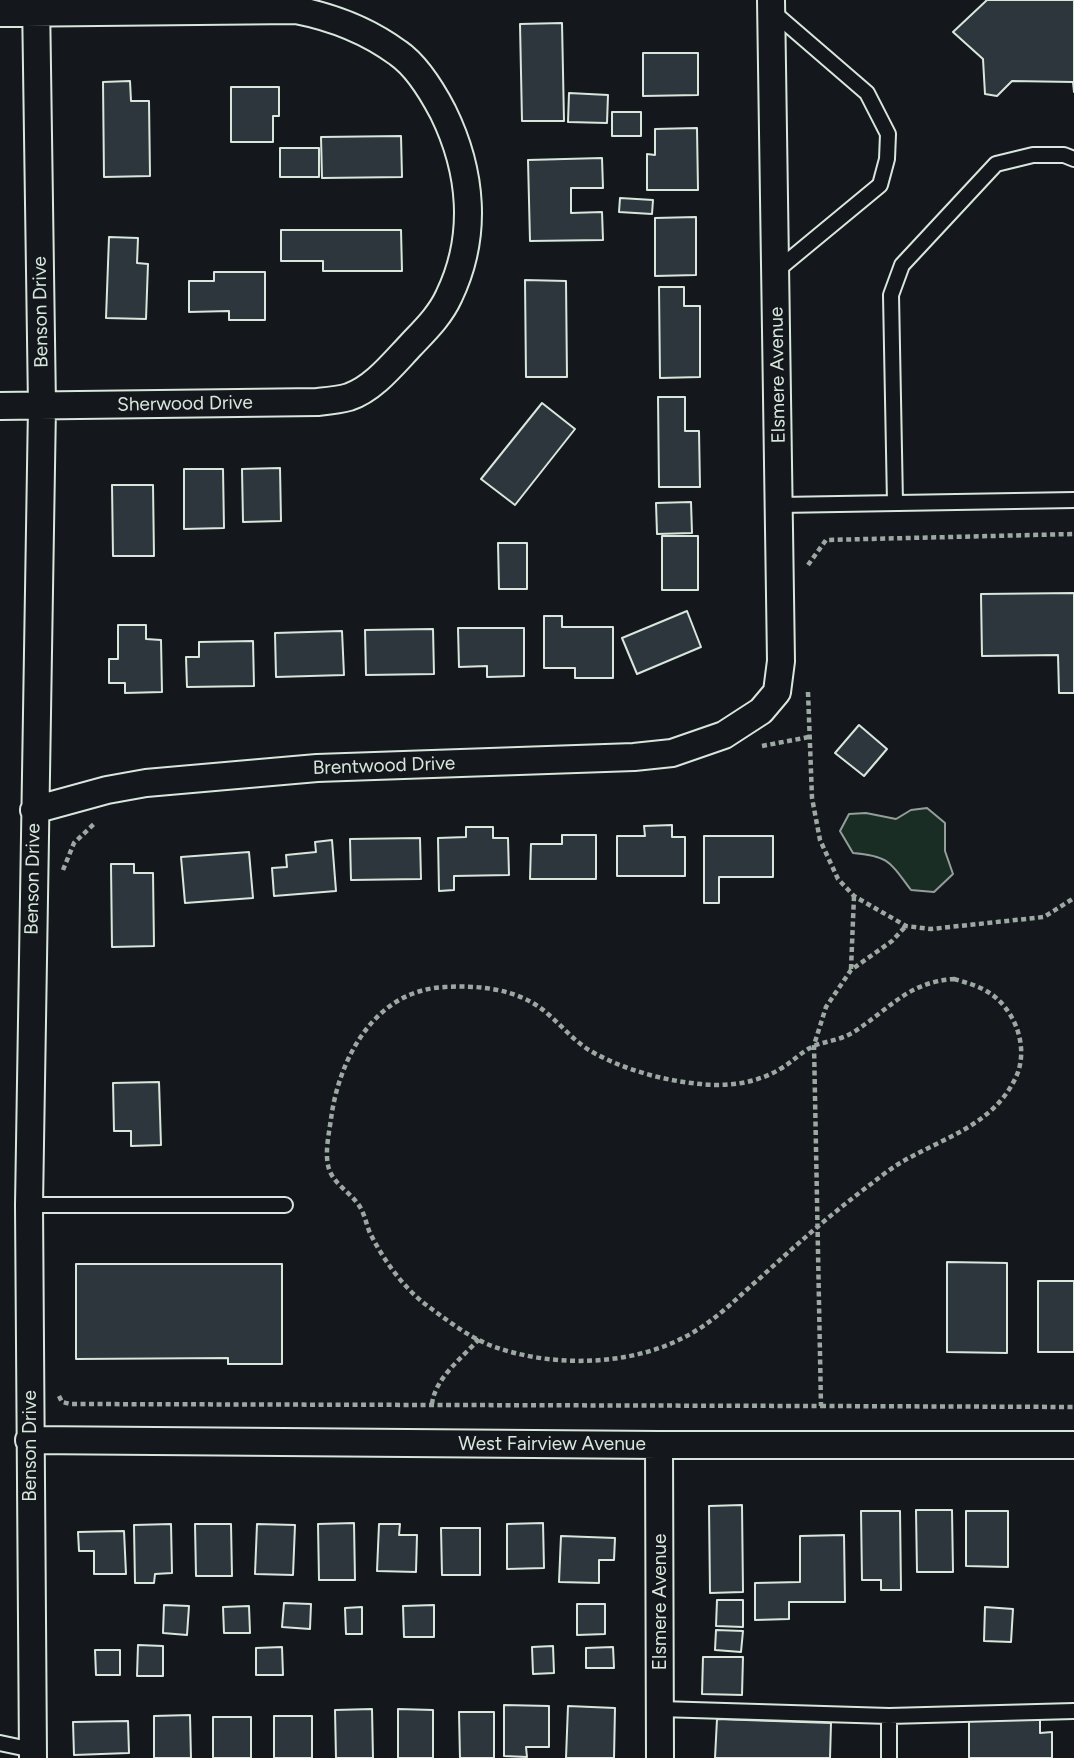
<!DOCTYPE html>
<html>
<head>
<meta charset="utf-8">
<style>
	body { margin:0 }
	canvas { display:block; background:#14181c }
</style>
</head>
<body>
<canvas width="1074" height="1758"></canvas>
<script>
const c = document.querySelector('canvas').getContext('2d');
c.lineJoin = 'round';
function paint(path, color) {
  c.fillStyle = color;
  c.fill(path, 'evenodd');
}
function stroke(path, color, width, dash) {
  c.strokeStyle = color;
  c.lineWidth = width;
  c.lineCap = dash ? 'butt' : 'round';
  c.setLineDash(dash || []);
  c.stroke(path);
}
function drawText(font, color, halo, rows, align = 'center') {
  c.font = font + ' Figtree,sans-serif';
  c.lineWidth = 5;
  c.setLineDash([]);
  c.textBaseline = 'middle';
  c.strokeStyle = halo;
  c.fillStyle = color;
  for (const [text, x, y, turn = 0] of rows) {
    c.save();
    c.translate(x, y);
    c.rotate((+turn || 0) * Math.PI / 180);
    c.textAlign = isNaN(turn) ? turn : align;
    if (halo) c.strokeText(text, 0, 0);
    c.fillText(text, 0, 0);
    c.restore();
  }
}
const green = new Path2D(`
	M927,808L945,823V851L953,874L934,892L911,890C890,862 889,856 853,853L840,831L849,814L866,813L896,819L911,810Z`);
paint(green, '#1a2d24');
stroke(green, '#939e99', 2);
const building = new Path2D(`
	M987,0H1074V92L1073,82L1012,81L997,96L985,94L983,59L953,32Z
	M562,23L564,121H522L520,24Z
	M643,53H698V95L643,96Z
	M130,81L131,101H149L150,176L104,177L103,82Z
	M231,87H279V116H273V142H231Z
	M569,93L608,95L607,123L568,122Z
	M612,112H641V136H612Z
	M697,128L698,190H647V154L655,155V129Z
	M401,136L402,177L322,178L321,137Z
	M280,148H319V177H280Z
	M602,158L603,188H571V213L602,212L603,240L530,241L528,160Z
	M620,198L653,200L652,214L619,212Z
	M696,217V275L655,276V218Z
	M281,230H401L402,271H323V261H281Z
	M109,237L138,238L137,263L148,264L146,319L106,318Z
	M214,272H265V320H229V311L189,312V281H214Z
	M525,280L566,281L567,377H526Z
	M659,287H684V306H700V377L660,378Z
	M658,397H685V431H699L700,487H659Z
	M542,403L575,429L515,505L481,479Z
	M280,468L281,521L243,522L242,469Z
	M184,469H223L224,528L184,529Z
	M112,485H153L154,556H113Z
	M691,502L692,533L657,534L656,503Z
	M662,536H698V590H662Z
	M498,543H527V589H499Z
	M1074,593V693H1059L1058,655L982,656L981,594Z
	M687,611L701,647L637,674L622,638Z
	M544,616H562V627H613V678H575V668H544Z
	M118,625H146V639L161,640L162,692L125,693V683H109V659H118Z
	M458,628H524V676L487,677V666L459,667Z
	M433,629L434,674L366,675L365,630Z
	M342,631L344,675L276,677L275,633Z
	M253,641L254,686L187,687L186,657H199V642Z
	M859,725L887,749L864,776L835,753Z
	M672,825V837H685V876H617V836H645L644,826Z
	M466,827H493V838H508L509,875L454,876V890L439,891L438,838L466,837Z
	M562,835H596V879H530L531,844H562Z
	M704,836H773V877H719V903H704Z
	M420,838L421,879L351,880L350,839Z
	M332,840L336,891L274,896L272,868L287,867L286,855L316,852L315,842Z
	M249,852L253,898L185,903L181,857Z
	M111,864H134V873H153L154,946L112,947Z
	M159,1082L161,1145L131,1146V1131H114L113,1083Z
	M947,1262L1007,1263V1353L947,1352Z
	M76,1264H282V1364H228V1358L76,1359Z
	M1038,1281H1074V1352H1038Z
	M742,1505L743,1592L710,1593L709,1506Z
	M916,1510H952L953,1572H917Z
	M861,1511H900L901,1590H881V1580H862Z
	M966,1511H1008V1567L966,1566Z
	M354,1523L355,1580H319L318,1524Z
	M543,1523L544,1568L507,1569V1524Z
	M171,1524L172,1573L155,1574L154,1583H135L134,1525Z
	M195,1524H231L232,1576H196Z
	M257,1524L295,1525L293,1575L255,1574Z
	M379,1524H400L399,1535H417L416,1572L377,1571Z
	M441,1528H480V1575H442Z
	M124,1531L126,1574H94V1551H79L78,1532Z
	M844,1535L845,1602H789V1619L755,1620V1583L800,1582V1536Z
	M561,1536L615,1538L614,1560H599V1583L559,1582Z
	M717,1600H743V1627L716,1626Z
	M284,1603L311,1604L310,1629L282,1627Z
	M577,1604H605V1634L577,1635Z
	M164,1605L189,1606L187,1635L163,1633Z
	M434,1605V1637H404L403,1606Z
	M249,1606L250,1633H224L223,1607Z
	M362,1607V1634H346L345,1608Z
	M985,1607L1013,1609L1011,1642L984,1641Z
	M716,1630L743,1631L741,1652L715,1650Z
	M138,1645L163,1646V1676H137Z
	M553,1646L554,1673L533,1674L532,1647Z
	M282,1647L283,1675H256V1648Z
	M613,1647L614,1668H586V1648Z
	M95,1650H120V1675H96Z
	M703,1657H743L742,1695L702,1694Z
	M504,1705L549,1706V1747H526L527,1757L504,1756Z
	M568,1706L615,1708L614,1758H566Z
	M372,1709L373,1758H336L335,1710Z
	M398,1709L433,1710V1758H398Z
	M459,1712H494V1758H460Z
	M190,1715L191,1758H154V1716Z
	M274,1716H312V1758H274Z
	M213,1717H251V1758H213Z
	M717,1719L831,1723L830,1758H715Z
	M969,1720H1040V1733L1052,1732V1758H969Z
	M128,1721L129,1753L74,1755L73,1722Z`);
paint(building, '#2c363c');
stroke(building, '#d8e6dc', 2);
const lane = new Path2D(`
	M772,11L867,93L888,134L887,159L880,185L776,271
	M895,503L891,295L902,265L996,164L1033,155H1064L1074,159
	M780,505L1074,500
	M29,1205H285
	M660,1709L889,1716L1074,1711
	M0,1743L33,1750
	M889,1758V1716`);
const street = new Path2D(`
	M0,13L296,10C332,17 368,31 398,53C417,66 432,91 443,112C472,171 478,236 449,296C440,316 424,331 410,346C393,364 373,389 349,397C339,400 327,401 317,402L0,406
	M34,810L107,790L146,783L317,768L634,757L672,753L724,735L761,711L777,692L781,661L771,0
	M29,1440L659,1445H1074
	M659,1445L660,1758
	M33,1758L29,1205L42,406L36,0`);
stroke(lane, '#d8e6dc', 18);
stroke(street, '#d8e6dc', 30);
stroke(new Path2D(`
	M808,565L826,540L1074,534
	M808,692L812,798L820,840L838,879L854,896L906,926L931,929L1044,917L1074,898
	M762,746L809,737
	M63,870L74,843L95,823
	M851,969L854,896
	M954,979C968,983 983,987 995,997C1018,1016 1029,1052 1015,1079C992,1126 942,1138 900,1163C890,1169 880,1177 871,1184C832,1213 796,1245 760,1278C739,1296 720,1316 697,1330C640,1366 558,1369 495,1347C469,1338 447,1320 425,1304C402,1286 383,1259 370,1233C366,1224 365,1215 360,1207C351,1192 331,1183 328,1165C325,1151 329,1133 331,1119C339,1058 375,990 445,987C481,985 520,989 548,1014C562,1026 573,1040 589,1050C621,1069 664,1081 701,1084C728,1087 757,1083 780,1069C791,1063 799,1054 810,1048C822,1041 836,1042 852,1033C889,1010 907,982 954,979Z
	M59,1396L62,1402L70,1404L821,1406L814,1045L826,1007L851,970L892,941L906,926
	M432,1404C435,1378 462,1358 479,1339
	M821,1406L1074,1407`), '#9da8a2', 4.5, [5, 3.5]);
stroke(lane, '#14181c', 14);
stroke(street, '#14181c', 26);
drawText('19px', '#d8e6dc', '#14181c', [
	["Benson Drive",41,312,-91],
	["Elsmere Avenue",778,375,-91],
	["Sherwood Drive",185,404,-1],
	["Brentwood Drive",384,766,-2],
	["Benson Drive",33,879,-89],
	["West Fairview Avenue",552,1444],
	["Benson Drive",30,1446,-90],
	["Elsmere Avenue",660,1602,-90]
]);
</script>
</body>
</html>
